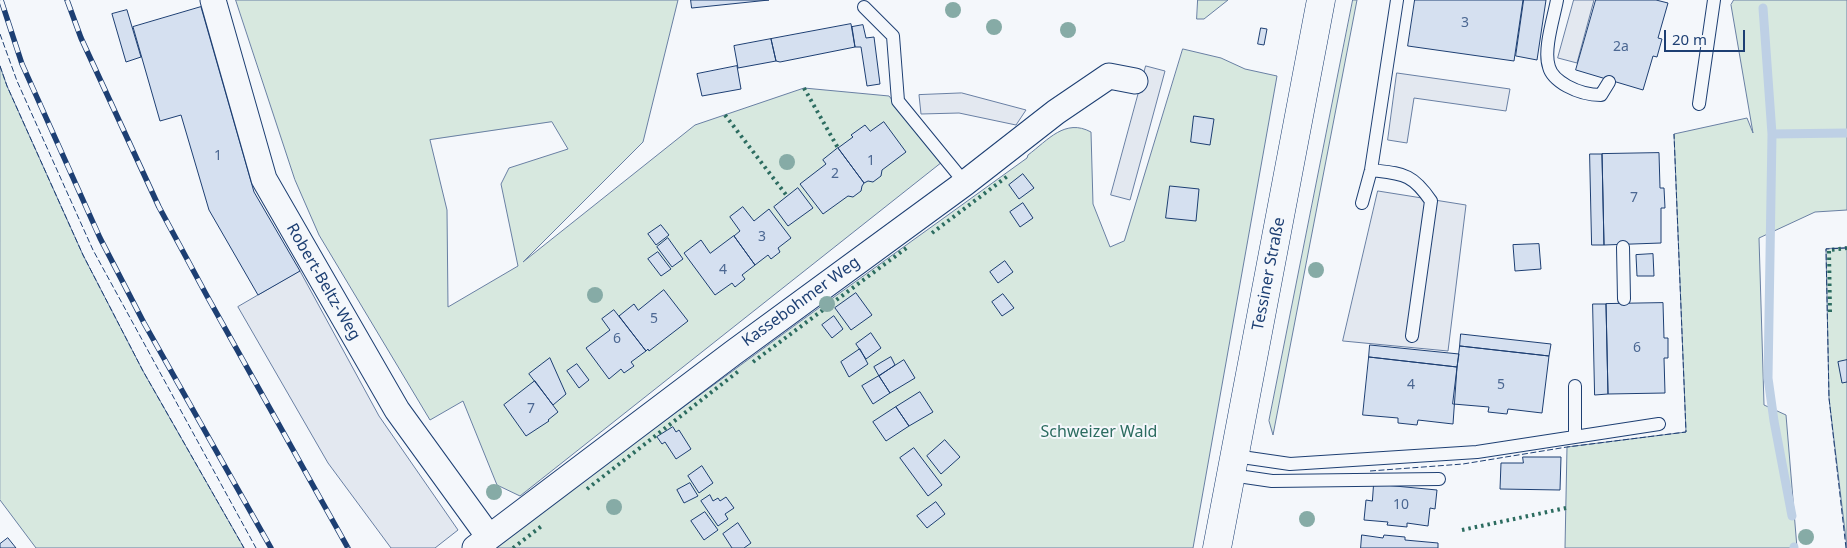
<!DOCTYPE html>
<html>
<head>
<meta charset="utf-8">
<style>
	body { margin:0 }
	#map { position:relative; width:1847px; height:548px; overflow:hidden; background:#f4f7fb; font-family:"Noto Sans",sans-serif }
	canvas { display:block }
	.scale { position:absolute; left:1664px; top:30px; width:81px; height:22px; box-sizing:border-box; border:2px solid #1d3f73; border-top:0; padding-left:6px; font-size:15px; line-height:18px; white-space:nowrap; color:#1d3f73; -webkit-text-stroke:4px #f4f7fb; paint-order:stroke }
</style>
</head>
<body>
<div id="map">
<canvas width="1847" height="548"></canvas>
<div class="scale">20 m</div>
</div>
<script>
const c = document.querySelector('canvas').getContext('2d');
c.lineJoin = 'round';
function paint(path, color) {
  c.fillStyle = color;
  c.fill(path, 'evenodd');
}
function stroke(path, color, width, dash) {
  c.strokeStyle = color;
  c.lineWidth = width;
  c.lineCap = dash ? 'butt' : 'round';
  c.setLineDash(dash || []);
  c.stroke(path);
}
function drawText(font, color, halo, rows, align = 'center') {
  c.font = font + ' "Noto Sans",sans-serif';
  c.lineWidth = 4;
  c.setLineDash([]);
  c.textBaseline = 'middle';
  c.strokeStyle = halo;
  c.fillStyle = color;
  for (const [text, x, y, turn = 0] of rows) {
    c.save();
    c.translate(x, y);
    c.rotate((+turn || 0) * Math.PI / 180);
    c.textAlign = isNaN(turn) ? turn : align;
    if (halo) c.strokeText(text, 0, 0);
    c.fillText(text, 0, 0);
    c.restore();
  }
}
const green = new Path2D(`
	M236,0H678L643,142L523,262L695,125L804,88L889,96L942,162L520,496L497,485L463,401L430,420L319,235L295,180ZM552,122L568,149L509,168L501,184L518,266L448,307L447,210L430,140Z
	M1198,0H1228L1204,19H1197Z
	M1353,0H1357L1273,435L1269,421Z
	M1734,0H1847V210L1815,212L1759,238L1764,405L1786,415L1797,548H1565L1567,447L1686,432L1674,134L1747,118L1753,133L1731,5Z
	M1183,49L1221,58L1245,69L1277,76L1193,548H491L798,323L1027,158L1028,155C1048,140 1065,118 1091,132L1093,204L1110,247L1124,241Z
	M0,66L7,86L83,255L143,371L244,548H36L0,500Z
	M1847,248V548L1829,398L1826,249Z`);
paint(green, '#d7e8df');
stroke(green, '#687fa3', 1);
const parking = new Path2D(`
	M1574,0H1594L1577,63L1558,58Z
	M1146,66L1165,71L1130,200L1111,195Z
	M1397,73L1510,89L1506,111L1414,98L1407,143L1388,140Z
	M962,93L1026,110L1016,125L959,113L921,114L919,95Z
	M1378,191L1466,205L1448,351L1343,341Z
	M300,271L379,416L458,530L435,548H391L328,463L238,307Z`);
paint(parking, '#e3e8f0');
stroke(parking, '#687fa3', 1);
stroke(new Path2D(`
	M1763,8L1772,134L1768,378L1774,421L1792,516
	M1772,134L1847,133
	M1794,547V548`), '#bed0e5', 9);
const building = new Path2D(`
	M691,0H769L692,8Z
	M1415,0H1523L1514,61L1408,46Z
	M1524,0H1546L1537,60L1516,56Z
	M1596,0H1656L1668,3L1658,38L1662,39L1657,57L1653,56L1643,90L1576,70Z
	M201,7L254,192L300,271L258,295L209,210L181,115L160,121L133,27Z
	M127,10L141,57L126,62L112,14Z
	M851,24L855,47L780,62L776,61L771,39Z
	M863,25L866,38L874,37L880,84L867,86L861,47H855L852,27Z
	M1261,28L1267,29L1264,45L1258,44Z
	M771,39L776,61L738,68L734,46Z
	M737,66L741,89L702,96L697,74Z
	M1194,116L1214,119L1210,145L1191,142Z
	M884,122L906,152L882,170L881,176L873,182L868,181L864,183L838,148L853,137L851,135L865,125L870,131Z
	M838,148L864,183L862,186L861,191L853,197L848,196L823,214L800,184L826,164L823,160Z
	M1659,153L1660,188H1664L1665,208H1661V243L1604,245L1602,154Z
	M1590,154H1602L1604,245H1592Z
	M1023,174L1034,188L1019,199L1009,185Z
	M1170,186L1199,189L1196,221L1166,218Z
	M798,188L813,208L788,226L774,207Z
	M1023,203L1033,218L1020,227L1010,212Z
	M743,207L754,221L769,209L791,238L778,248L780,252L771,259L768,255L755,265L734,236L740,231L730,217Z
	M661,225L669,235L656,245L648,234Z
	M734,236L755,265L742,275L745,279L735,287L732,283L715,295L684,253L701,240L710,253Z
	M668,238L683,259L672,267L657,247Z
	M1539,244L1541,269L1515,271L1513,245Z
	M658,252L671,269L661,276L648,259Z
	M1653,254L1654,276H1637L1636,255Z
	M1005,261L1013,272L998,283L990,272Z
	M664,290L688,321L649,351L648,349L646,351L619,316L634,304L638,310Z
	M856,293L872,315L851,330L835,308Z
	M1003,294L1014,308L1002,316L992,302Z
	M1663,303L1664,338H1668V358H1664L1665,393L1608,394L1606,304Z
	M1593,304H1606L1608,394L1595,395Z
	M614,310L646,351L631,362L634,366L624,373L621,369L609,379L586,348L610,330L602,319Z
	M834,316L843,329L832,338L822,325Z
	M871,333L881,348L866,359L856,344Z
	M1461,334L1551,344L1549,356L1460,346Z
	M1370,345L1459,354L1457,367L1369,357Z
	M1460,346L1549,356L1542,413L1508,409L1507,414L1488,412L1489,407L1453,404Z
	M860,349L868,364L849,377L841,362Z
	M891,357L895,365L879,376L874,367Z
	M1369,357L1457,367L1453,424L1418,420L1417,425L1398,423V418L1363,415Z
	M550,358L566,394L553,405L529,374Z
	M904,360L915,378L890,393L879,376Z
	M1847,360V382L1842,383L1838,362Z
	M577,364L589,380L579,388L567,371Z
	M879,376L890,393L873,404L862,386Z
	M535,381L558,412L548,420L549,421L526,436L504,405Z
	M920,392L933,412L909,426L896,407Z
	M896,407L909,426L886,441L873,422Z
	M673,427L676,432L679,430L691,449L676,459L665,442L662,444L657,437Z
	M945,440L960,457L941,474L927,456Z
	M914,448L942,485L928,496L900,458Z
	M1523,457H1561L1560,490L1500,489L1501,463H1523Z
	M702,466L713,483L699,493L688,476Z
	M690,483L698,496L684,503L677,490Z
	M1374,484L1437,490L1435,509L1430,508L1428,526L1407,523V527L1387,525L1388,522L1364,520L1366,500L1372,501Z
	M710,495L713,501L718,498L720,501L726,497L734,508L725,514L728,519L718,526L701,501Z
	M936,502L945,514L927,528L917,516Z
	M705,512L718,530L704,540L691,521Z
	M738,523L751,543L744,548H732L723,534Z
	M1362,535L1383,538L1384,535L1405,537V540L1438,543V548H1361Z
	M8,538L16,548H0V544Z`);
paint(building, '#d5e0f0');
stroke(building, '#1d3f73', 1);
const lane = new Path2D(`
	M1557,0C1554,17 1543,50 1549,67C1551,75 1560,82 1567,86C1578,92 1589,95 1601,95L1609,82
	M864,7L893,36L898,101L965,183
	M1699,104L1714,0
	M1371,170C1403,174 1412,173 1431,201L1412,336
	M1362,203L1371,170L1397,0
	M1623,247L1624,299
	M1575,436V386
	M1235,456L1290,464L1477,452L1659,424
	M1231,475L1272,481L1439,479`);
const street = new Path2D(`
	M213,0L264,179L397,410L489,537
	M475,548L733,353L965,183L1056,112L1109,76L1135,81`);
const primary = new Path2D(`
	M1217,548L1321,0`);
stroke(lane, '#1d3f73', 14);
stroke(street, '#1d3f73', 27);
stroke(primary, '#1d3f73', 29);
stroke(lane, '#f4f7fb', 12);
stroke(street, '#f4f7fb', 25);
stroke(primary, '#f4f7fb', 28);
const rail = new Path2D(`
	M1,0L22,64L100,238L144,323L271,548
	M67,0L81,38L159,207L207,296L348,548`);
stroke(rail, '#1d3f73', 5.5);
stroke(rail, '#f4f7fb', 4, [11]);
stroke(new Path2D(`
	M804,88L838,148
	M725,115L787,196
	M932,233L1009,175
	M1830,312L1829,250L1847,248
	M753,362L909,246
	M587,489L740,370
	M1462,530L1566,508
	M513,548L543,525`), '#2c6c60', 4, [2.5, 4]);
stroke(new Path2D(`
	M0,34L17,81L93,250L256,548
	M0,66L7,86L83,255L143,371L244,548
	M1370,471L1463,464L1567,447L1686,432L1674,134
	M1846,548L1829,398L1826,249L1847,248`), '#1d3f73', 1, [6, 2.5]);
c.fillStyle = '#86aba6';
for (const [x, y] of [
	[953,10],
	[994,27],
	[1068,30],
	[787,162],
	[1316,270],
	[595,295],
	[827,304],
	[494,492],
	[614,507],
	[1307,519],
	[1806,537]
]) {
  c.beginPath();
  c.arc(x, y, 8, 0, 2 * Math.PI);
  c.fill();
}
drawText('14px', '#4b6792', null, [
	["3",1465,23],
	["2a",1621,47],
	["1",218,156],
	["1",871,161],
	["2",835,174],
	["7",1634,198],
	["3",762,237],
	["4",723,270],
	["5",654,319],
	["6",617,339],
	["6",1637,348],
	["4",1411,385],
	["5",1501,385],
	["7",531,409],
	["10",1401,505]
]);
drawText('16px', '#1d3f73', '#f4f7fb', [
	["Tessiner Straße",1269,274,-79],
	["Robert-Beltz-Weg",323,282,60],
	["Kassebohmer Weg",801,302,-36]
]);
drawText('16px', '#2c6c60', '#f4f7fb', [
	["Schweizer Wald",1099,432]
]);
</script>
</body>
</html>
